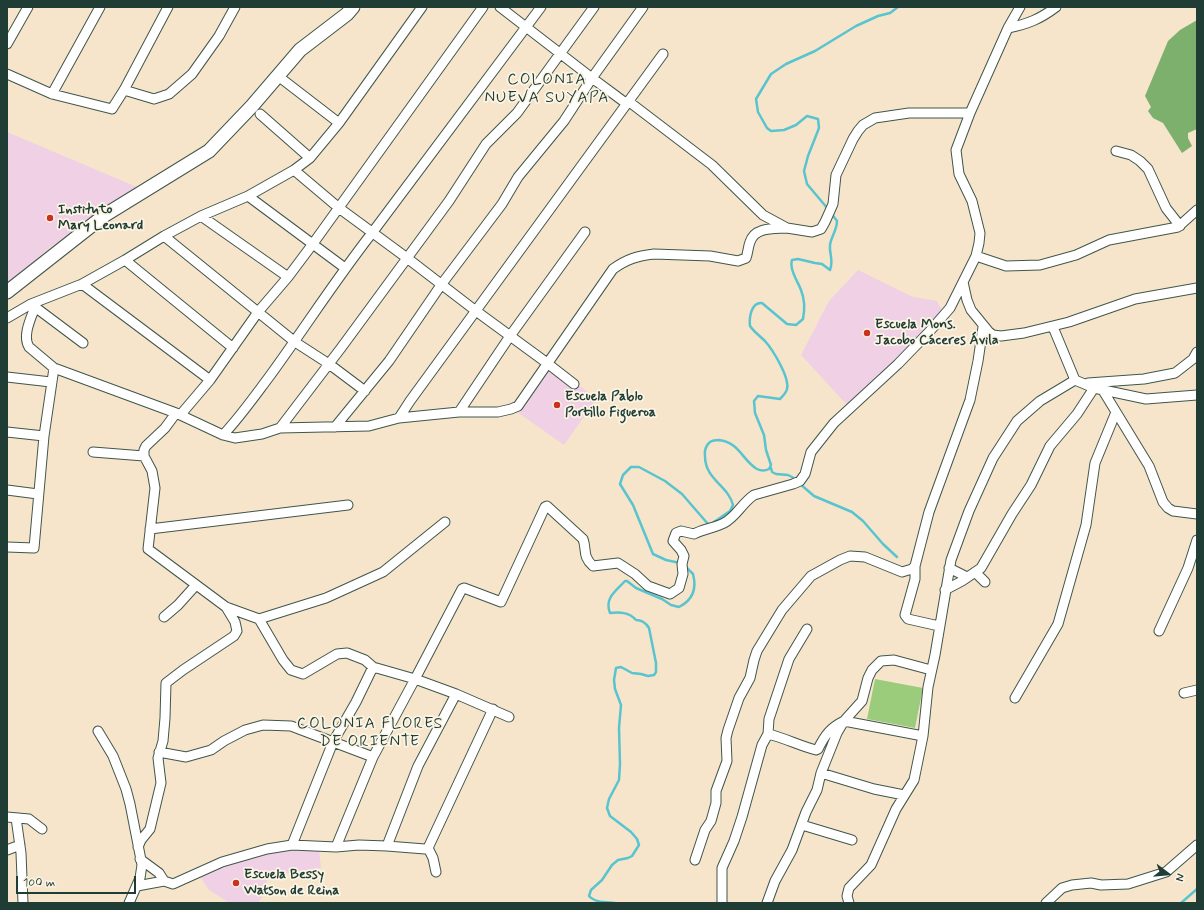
<!DOCTYPE html>
<html>
<head>
<meta charset="utf-8">
<style>
	body { margin:0 }
	#map { position:relative; width:1204px; height:910px; overflow:hidden; background:#f7e5cb; font-family:Mynerve,sans-serif }
	canvas { display:block }
	.frame { position:absolute; inset:0; border:8px solid #1f3d34; pointer-events:none }
	.north { position:absolute; left:1148px; top:854px; width:40px; height:40px; -webkit-text-stroke:3px #fcf5e5; paint-order:stroke; rotate:106deg; font-size:11px; font-weight:700; line-height:16px; text-align:center; color:#1f3d34 }
	.north::after { content:''; display:block; margin:auto; width:14px; height:18px; background:#1f3d34; clip-path:polygon(50% 0,100% 100%,50% 72%,0 100%) }
	.scale { position:absolute; left:16px; top:876px; width:120px; height:18px; box-sizing:border-box; border:2px solid #1f3d34; border-top:0; padding-left:5px; font-size:12px; line-height:14px; white-space:nowrap; color:#1f3d34; -webkit-text-stroke:3px #fcf5e5; paint-order:stroke }
</style>
</head>
<body>
<div id="map">
<canvas width="1204" height="910"></canvas>
<div class="frame"></div>
<div class="north">N</div>
<div class="scale">100 m</div>
</div>
<script>
const c = document.querySelector('canvas').getContext('2d');
c.lineJoin = 'round';
function paint(path, color) {
  c.fillStyle = color;
  c.fill(path, 'evenodd');
}
function stroke(path, color, width, dash) {
  c.strokeStyle = color;
  c.lineWidth = width;
  c.lineCap = dash ? 'butt' : 'round';
  c.setLineDash(dash || []);
  c.stroke(path);
}
function drawText(font, color, halo, rows, align = 'center') {
  c.font = font + ' Mynerve,sans-serif';
  c.lineWidth = 3.5;
  c.setLineDash([]);
  c.textBaseline = 'middle';
  c.strokeStyle = halo;
  c.fillStyle = color;
  for (const [text, x, y, turn = 0] of rows) {
    c.save();
    c.translate(x, y);
    c.rotate((+turn || 0) * Math.PI / 180);
    c.textAlign = isNaN(turn) ? turn : align;
    if (halo) c.strokeText(text, 0, 0);
    c.fillText(text, 0, 0);
    c.restore();
  }
}
paint(new Path2D(`
	M7,132L137,187L48,249L7,286Z
	M858,270L913,297L937,301L943,312L848,406L801,355L829,301Z
	M550,366L597,398L564,445L517,412Z
	M319,849L321,868L269,876L259,903L228,902L209,890L199,875L235,860L278,850Z`), '#f0d0e4');
paint(new Path2D(`
	M875,679L923,688L915,728L867,719Z`), '#9bcc7c');
paint(new Path2D(`
	M1197,20V129L1188,133V138L1192,146L1182,153L1163,123L1153,118L1148,111L1151,107L1145,96L1168,41L1180,30Z`), '#7cb06c');
stroke(new Path2D(`
	M828,209L807,184L804,171L808,156L819,128L818,119L807,116L796,125L784,130L771,131L767,128L758,112L756,99L771,74L786,64L815,51L856,26L878,16L890,13L898,7
	M771,468L772,472L776,474L788,475L792,477L814,496L852,512L863,521L883,544L897,557
	M680,563L666,560L653,554L633,505L620,484L623,475L631,467H639L665,481L682,494L708,524H711L730,511L733,505C728,485 705,480 705,456C704,451 706,445 710,442C713,440 716,440 719,440C739,442 743,461 757,469C761,471 765,471 769,469L771,465L766,450L764,435L755,413L754,401L758,396L780,399C783,396 786,393 787,389C790,378 773,350 765,341C760,336 754,332 750,326C749,318 751,302 762,303L787,324L796,325L803,319C805,309 805,300 801,290C798,282 789,269 792,260L798,259L815,263L822,264L830,270C834,259 829,255 830,245C831,237 837,230 837,221L831,213
	M615,903C607,902 595,903 589,896L591,890L602,880L612,865L618,860L628,858L632,856L639,845L637,839L631,832L610,816L607,808L609,799L619,780L620,764L619,728L621,705L615,689L614,680L616,668L621,667L632,673L641,674L648,676L654,675L656,672V663L649,628C646,623 642,620 636,620C629,612 620,612 610,613C604,598 616,591 625,581H627L636,588L662,599L671,605L679,607C693,600 697,589 693,574L686,567
	M1181,903L1197,889`), '#58c4cf', 2.5);
const street = new Path2D(`
	M500,7L592,78L623,101L632,104L712,165L763,215L787,228L812,232L821,229L825,222L833,204L836,175L853,139L858,131L863,125L875,118L909,113H970
	M1020,7L1008,28L970,113L956,150L959,174L972,201L980,233L979,243L976,256L963,282L967,300L971,310L989,332L993,335L1001,336L1024,333L1069,322L1135,299L1197,288
	M1008,28C1028,24 1040,19 1056,7
	M7,44L28,7
	M7,74L52,94L112,109L124,90L168,7
	M278,76L339,123
	M124,90L154,99L169,94L192,74L219,36L235,7
	M52,94L100,7
	M260,114L310,158
	M1116,151L1131,155L1140,161L1148,169L1166,208L1180,226
	M294,170L339,208L407,258L476,311L547,363L574,384
	M248,196L345,268
	M201,216L288,277
	M164,236L295,342L329,364L365,391
	M976,256L1006,266L1040,265L1076,255L1109,240L1178,227L1197,210
	M125,260L233,348
	M82,284L210,380
	M31,304L83,343
	M35,307C31,318 22,336 29,347L54,368L176,413L223,435L235,438L262,434L280,428L369,426L399,418L459,412H498L511,409L518,406L613,269C627,259 637,256 654,254L710,256L738,261L746,258C748,253 748,247 750,242C755,227 773,229 787,228
	M7,318L31,304L82,284L125,260L164,236L201,216L248,196L294,170L310,158L339,123L422,7
	M1053,327L1075,380L1094,388L1146,399L1197,395
	M7,377L51,382
	M1088,383L1144,379L1175,373L1193,359L1197,352
	M1102,389L1149,466L1163,502L1168,508L1173,511L1197,514
	M459,412L510,336L585,232
	M185,417L182,413L210,380L258,312L288,277L312,245L483,7
	M399,418L410,401L663,54
	M335,427L389,361L441,285L502,204L518,177L564,121L592,78L643,7
	M280,428L341,348L449,201L486,144L517,113L594,7
	M7,432L44,436
	M223,435C240,417 254,397 269,377C304,329 336,279 372,233L541,7
	M93,452L144,456
	M7,490L38,494
	M150,529L348,505
	M7,547L34,548L44,436L54,368
	M915,566V579L905,615L908,619L939,626
	M949,568L967,577
	M975,572L985,582
	M945,590L962,581L981,568L1012,514L1031,485L1050,446L1077,414L1094,388
	M226,607L259,619L326,598L383,572L445,522
	M164,617L178,605L196,585
	M259,619L283,660L291,670L303,674L337,654L347,653L365,660L373,667L415,679L462,589L464,588L501,602L545,507L547,506L583,539C587,550 582,556 593,566L618,563L635,574L648,586L670,594L679,588L683,574L682,564L684,556L681,550L673,541L676,533L681,531L694,534C703,529 714,528 724,523C736,517 742,503 754,495L793,484L800,481L805,474L811,452L834,423L898,364L929,332L950,308L963,282
	M1159,631L1188,568L1197,540
	M1184,693L1197,690
	M1015,698L1058,624L1086,525L1095,463L1116,412
	M98,731L113,756L126,789L130,804L142,865L140,878L129,903
	M768,734C785,738 800,746 816,750L818,749C825,735 830,728 844,721L923,736
	M159,752L186,757L211,750L224,741L245,730L263,725L291,726L373,757
	M821,773L874,789L904,795
	M7,817L29,819L42,829
	M16,818L21,853L23,903
	M802,825L852,840
	M292,845L333,742L356,702L373,667
	M387,846L418,766L456,694
	M138,847L141,840L150,829L161,783L158,758L163,741L165,718L166,683L183,670L234,636L237,631L235,622L226,607L148,549L155,488L152,471L144,456V450L146,446L165,428L176,413
	M336,847L373,757L415,679L456,694L509,717
	M428,848L493,709
	M428,848L433,858L436,872
	M7,850L20,845
	M140,859L159,873L164,881
	M695,860L705,830L711,821L716,803V791L727,761L726,738L728,730L739,698L750,678L754,660L757,651L782,610L811,576L840,560L850,556L865,557L902,572L912,569L915,566L929,512L970,400L978,361L983,327
	M137,886L164,881L173,884L222,862L267,849L292,845L336,847L359,845L387,846L425,849L428,848
	M722,903V868L734,841L742,817L762,745L768,734L769,719L789,659L807,629
	M767,903L775,881L792,850L806,812L817,790L821,773L837,733L844,721L862,701L868,678L872,670L881,661L894,660L931,670
	M849,903L847,896L849,888L871,865L896,809L914,780L923,736L928,687L935,655L951,560L969,511L993,458L1017,421L1040,401L1075,380
	M1046,903L1062,888L1072,885L1091,883L1101,885L1128,884L1166,872L1197,845`);
const secondary = new Path2D(`
	M7,292L105,215L209,151L252,106L300,50L347,14L353,7`);
stroke(street, '#3f564b', 11);
stroke(secondary, '#3f564b', 15);
stroke(street, '#fff', 9);
stroke(secondary, '#fff', 13);
for (const [x, y, r, color] of [
	[50,218,4,"#c8321e"],
	[867,333,4,"#c8321e"],
	[557,405,4,"#c8321e"],
	[236,883,4,"#c8321e"]
]) {
  const dot = new Path2D();
  dot.arc(x, y, r, 0, 2 * Math.PI);
  c.fillStyle = color;
  c.fill(dot);
  stroke(dot, '#fcf5e5', 1.5);
}
drawText('bold 14px', '#1f3d34', '#fcf5e5', [
	["Instituto",58,210],
	["Mary Leonard",58,226],
	["Escuela Mons.",875,325],
	["Jacobo Cáceres Ávila",875,341],
	["Escuela Pablo",565,397],
	["Portillo Figueroa",565,413],
	["Escuela Bessy",244,875],
	["Watson de Reina",244,891]
], 'left');
c.letterSpacing = '1px';
drawText('16px', '#1f3d34', '#fcf5e5', [
	["COLONIA",547,81],
	["NUEVA SUYAPA",547,99],
	["COLONIA FLORES",370,725],
	["DE ORIENTE",370,743]
]);
c.letterSpacing = '0px';
</script>
</body>
</html>
